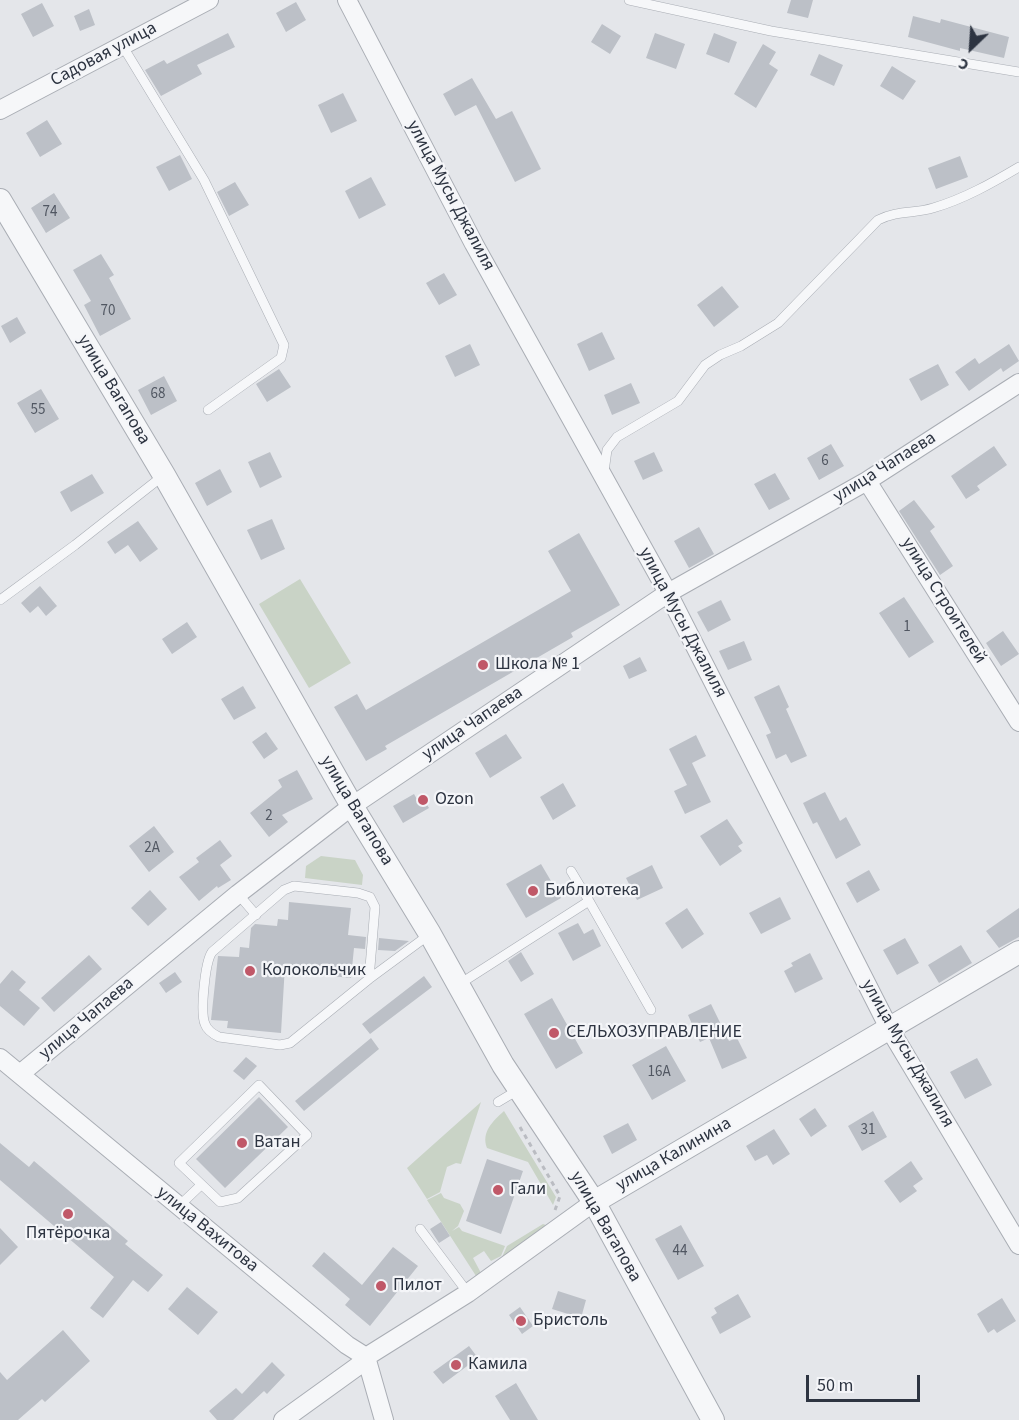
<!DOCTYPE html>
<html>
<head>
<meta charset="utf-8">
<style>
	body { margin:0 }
	#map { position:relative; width:1019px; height:1420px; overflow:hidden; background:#e4e6ea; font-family:"Source Sans 3",sans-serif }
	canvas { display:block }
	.north { position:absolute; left:941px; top:18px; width:60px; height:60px; -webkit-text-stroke:4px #f4f5f8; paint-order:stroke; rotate:205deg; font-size:16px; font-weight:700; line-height:24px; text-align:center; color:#2d3441 }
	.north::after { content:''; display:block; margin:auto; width:21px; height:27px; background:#2d3441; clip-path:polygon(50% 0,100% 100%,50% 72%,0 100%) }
	.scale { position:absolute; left:806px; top:1375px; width:114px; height:27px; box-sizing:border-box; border:3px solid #2d3441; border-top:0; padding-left:8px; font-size:18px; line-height:21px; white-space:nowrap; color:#2d3441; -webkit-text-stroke:4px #f4f5f8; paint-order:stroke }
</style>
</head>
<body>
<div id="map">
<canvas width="1019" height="1420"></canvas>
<div class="north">С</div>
<div class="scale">50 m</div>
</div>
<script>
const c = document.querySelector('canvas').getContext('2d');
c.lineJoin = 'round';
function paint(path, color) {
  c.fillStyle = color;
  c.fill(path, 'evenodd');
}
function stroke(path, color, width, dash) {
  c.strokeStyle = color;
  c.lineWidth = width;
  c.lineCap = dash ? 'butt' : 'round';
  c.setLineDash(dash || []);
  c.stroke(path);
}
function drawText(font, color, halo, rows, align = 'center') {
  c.font = font + ' "Source Sans 3",sans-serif';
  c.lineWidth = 4.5;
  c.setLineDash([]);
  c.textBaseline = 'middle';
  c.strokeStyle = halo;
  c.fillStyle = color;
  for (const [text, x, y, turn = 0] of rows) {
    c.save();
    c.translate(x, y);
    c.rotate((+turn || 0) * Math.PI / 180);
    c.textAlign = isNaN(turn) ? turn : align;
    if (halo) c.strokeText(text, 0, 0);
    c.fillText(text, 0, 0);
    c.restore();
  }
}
paint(new Path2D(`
	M300,579L351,663L309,688L259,604Z
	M321,856L355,860L363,875L362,885L305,878L306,866Z
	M481,1102L461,1164L456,1163L447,1167L440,1192L427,1199L407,1168Z
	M504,1111L556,1197L553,1205L528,1162L487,1148C481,1132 493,1121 504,1111Z
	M441,1193L444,1198L460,1204L464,1211L458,1226L452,1231L459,1227L462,1231L505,1246L501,1256L491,1261L484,1251L473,1258L481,1273L502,1257L507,1246L543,1224L546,1225L541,1239L478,1279L427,1200Z`), '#c9d3c6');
paint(new Path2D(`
	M791,0H813L808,18L787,13Z
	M296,2L306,20L286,32L276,13Z
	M42,3L54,26L33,37L21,14Z
	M89,9L95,25L80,31L74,16Z
	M913,16L940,23L941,19L1009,37L1004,58L960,48V51L908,37Z
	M602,24L621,36L610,54L591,42Z
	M228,33L235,47L197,65L202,74L161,96L145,70L164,60L167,64Z
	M655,33L685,44L676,69L646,58Z
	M714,33L737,42L729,63L706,54Z
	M763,44L776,52L769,64L778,70L756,108L734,94Z
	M819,54L843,65L834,86L810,75Z
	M892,66L916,81L903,100L880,86Z
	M472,78L496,119L512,111L541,169L515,182L476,105L455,116L443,94Z
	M343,93L357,121L331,133L318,105Z
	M47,120L62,144L40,157L26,133Z
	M180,155L192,179L169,191L156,167Z
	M960,156L968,177L936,189L928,168Z
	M371,177L386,205L359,219L345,191Z
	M235,182L249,205L229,216L217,192Z
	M54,193L70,218L46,233L31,208Z
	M101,254L114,275L109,278L131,319L100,336L84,305L91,301L73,270Z
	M444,273L457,295L439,305L426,283Z
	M722,286L739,307L714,327L697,305Z
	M17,317L26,333L10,343L1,326Z
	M602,332L615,359L589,371L577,344Z
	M470,344L480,365L455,377L445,356Z
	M1009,344L1019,361L1003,372L1001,368L969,391L955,372L975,358L979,364Z
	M938,364L949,385L921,401L909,379Z
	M279,369L291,387L267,402L256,384Z
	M164,376L177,401L151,415L138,390Z
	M631,383L640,403L612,415L604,395Z
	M41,389L59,419L35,433L17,403Z
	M831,444L844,466L819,480L807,458Z
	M994,446L1007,465L977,486L980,490L966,499L951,476Z
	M270,452L282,477L260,488L248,462Z
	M654,452L663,471L643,480L634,461Z
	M220,469L232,492L207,506L195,483Z
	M775,473L790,499L769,510L754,484Z
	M92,474L104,493L71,512L60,492Z
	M914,500L935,527L930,531L953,566L940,575L899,511Z
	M272,519L285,549L261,560L247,530Z
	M138,521L158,549L140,562L128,545L115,554L107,542Z
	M699,527L714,554L689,568L674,541Z
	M579,533L620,605L571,633L573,637L385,746L387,749L366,761L334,707L357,694L366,710L571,591L548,551Z
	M40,586L57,606L46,616L38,606L30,613L21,603Z
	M904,597L934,642L909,658L879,613Z
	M721,600L731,620L708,632L697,612Z
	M187,622L197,637L172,654L162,639Z
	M1003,631L1019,654L1001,666L986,643Z
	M744,641L752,660L728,670L719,651Z
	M640,657L647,671L629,679L623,666Z
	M779,685L789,707L786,709L807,756L791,763L786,754L776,759L766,735L771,733L754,697Z
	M243,686L256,708L234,720L221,699Z
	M266,732L278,749L264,759L252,742Z
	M506,734L522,758L490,778L475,753Z
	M696,735L706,756L692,763L711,802L685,814L674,791L687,785L669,749Z
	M297,770L313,799L282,815L288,822L269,837L250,813L282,787L278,780Z
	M563,783L576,806L553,820L540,797Z
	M825,792L840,821L846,817L861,845L836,859L817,822L813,824L803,803Z
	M414,794L418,801L423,798L429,808L403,823L393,806Z
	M727,819L743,843L738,846L742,851L720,866L700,836Z
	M154,826L174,852L149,872L129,846Z
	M220,840L232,856L220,865L231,880L218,888L217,886L199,901L179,877L199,862L196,858Z
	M541,864L561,898L526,918L506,884Z
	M652,865L663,888L637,900L626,878Z
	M869,870L880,890L857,903L846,883Z
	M150,890L167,909L148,926L131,908Z
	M780,897L791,919L761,934L749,913Z
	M289,902L351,908L348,935L366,937L365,949L354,948L351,978L310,974L311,967L285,965L281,1033L227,1028L228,1021L211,1020L218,956L239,957L240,947L249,948L251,928L255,924L277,926L278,919L288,920Z
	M687,908L704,934L682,949L665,923Z
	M1019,908V937L999,948L986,931Z
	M578,923L584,934L593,929L601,946L573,961L558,933Z
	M379,938L409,941L395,951L378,950Z
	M905,938L919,963L897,975L883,950Z
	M961,945L972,963L939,983L928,965Z
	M521,952L534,974L521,982L508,961Z
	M810,953L823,979L795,993L784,971L793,966L791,963Z
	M89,955L102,969L54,1012L41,998Z
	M12,970L26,982L19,990L40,1008L24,1026L0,1006V984Z
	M175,972L182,982L166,993L159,983Z
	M424,976L432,987L370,1034L362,1024Z
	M552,998L583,1053L556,1069L524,1014Z
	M711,1004L729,1041L737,1038L747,1058L722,1069L709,1038L700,1042L688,1015Z
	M371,1038L379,1049L304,1111L295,1101Z
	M666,1046L686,1081L652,1100L632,1065Z
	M246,1057L257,1066L244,1080L233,1071Z
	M977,1058L992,1085L965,1099L950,1072Z
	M259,1097L288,1127L225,1188L196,1159Z
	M815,1108L827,1126L811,1137L799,1119Z
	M873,1111L887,1137L862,1151L848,1126Z
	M628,1123L637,1140L612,1154L603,1136Z
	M774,1129L790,1154L773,1165L767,1155L755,1161L746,1146Z
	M0,1143L29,1167L34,1161L128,1241L125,1244L163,1275L148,1292L133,1280L103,1318L90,1308L114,1277L0,1180Z
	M487,1159L523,1171L501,1234L466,1221Z
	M911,1161L923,1179L913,1186L917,1191L900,1203L884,1181Z
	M441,1222L450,1236L439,1243L430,1229Z
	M681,1225L704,1266L678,1280L655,1239Z
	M0,1228L18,1247L0,1265Z
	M393,1247L418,1266L370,1326L345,1305L350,1299L312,1266L324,1252L362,1285Z
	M187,1287L218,1312L198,1335L168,1309Z
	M558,1291L586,1300L581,1318L552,1309Z
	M738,1294L751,1317L720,1334L711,1317L717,1313L714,1308Z
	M1002,1298L1016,1321L997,1333L994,1329L988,1333L977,1314Z
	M520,1307L533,1326L522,1334L509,1315Z
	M63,1330L90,1361L45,1402L42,1399L18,1420H0V1372L7,1380Z
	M469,1346L478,1358L443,1384L433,1372Z
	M272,1362L285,1375L267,1394L264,1391L233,1420H217L209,1411L236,1388L242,1394Z
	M516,1383L538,1420H510L495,1396Z`), '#bcc0c7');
const service = new Path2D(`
	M629,0L771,31L1019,72
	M122,45L204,180L284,345L281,358L208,410
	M604,472L607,450L617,437L678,401L705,365L720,355L741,346L778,323L878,220C899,210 913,214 933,208C964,199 992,183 1019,167
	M0,600L75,545L164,475
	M571,871L589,901
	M238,894L256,915
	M369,979L375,907L370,897L358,893L294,886L284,890L212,952C205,962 200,1012 205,1024C207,1030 213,1034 219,1037L280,1045L290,1043L369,979L430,934
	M458,985L589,901L651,1010
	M259,1085L307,1135L238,1198L220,1202L179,1163Z
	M498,1102L518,1090
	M179,1206L201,1185
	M420,1229L468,1293`);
const minor = new Path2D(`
	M347,0L474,244L668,593L889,1028L1019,1245
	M0,110L209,0
	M867,481L1019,722
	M0,1058L347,1345L366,1357L384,1420
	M20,1074L238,894L352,806L668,593L867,481L1019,383
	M283,1420L358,1366L366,1357L468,1293L594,1202`);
const tertiary = new Path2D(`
	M0,200L164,475L352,806L430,934L503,1065L594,1202L713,1420
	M594,1202L1019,952`);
stroke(service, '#a9adb4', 10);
stroke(minor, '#a9adb4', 20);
stroke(tertiary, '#a9adb4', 24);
stroke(new Path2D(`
	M520,1127L560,1196L555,1210`), '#babcc2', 3, [4.5, 4.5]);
stroke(service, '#f6f7f9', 9);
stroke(minor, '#f6f7f9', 18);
stroke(tertiary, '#f6f7f9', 22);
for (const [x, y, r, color] of [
	[483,665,6,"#c05868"],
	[423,800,6,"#c05868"],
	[533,891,6,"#c05868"],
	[250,971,6,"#c05868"],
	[554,1033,6,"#c05868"],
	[242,1143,6,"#c05868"],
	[498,1190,6,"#c05868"],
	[68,1214,6,"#c05868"],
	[381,1286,6,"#c05868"],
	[521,1321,6,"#c05868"],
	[456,1365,6,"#c05868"]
]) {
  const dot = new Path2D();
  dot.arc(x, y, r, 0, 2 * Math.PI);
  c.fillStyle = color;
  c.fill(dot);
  stroke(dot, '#f4f5f8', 2);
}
drawText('15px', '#515762', null, [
	["74",50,213],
	["70",108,312],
	["68",158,395],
	["55",38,411],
	["6",825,462],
	["1",907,628],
	["2",269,817],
	["2А",152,849],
	["16А",659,1073],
	["31",868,1131],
	["44",680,1252]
]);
drawText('18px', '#2d3441', '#f4f5f8', [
	["Садовая улица",104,55,-28],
	["улица Мусы Джалиля",450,196,62],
	["улица Вагапова",113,390,59],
	["улица Чапаева",885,468,-32],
	["улица Строителей",943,601,58],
	["улица Мусы Джалиля",682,623,62],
	["улица Чапаева",473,724,-34],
	["улица Вагапова",356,811,59],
	["улица Чапаева",87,1019,-40],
	["улица Мусы Джалиля",907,1054,60],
	["улица Калинина",674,1155,-30],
	["улица Вагапова",605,1227,60],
	["улица Вахитова",207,1230,39]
]);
drawText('18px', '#2d3441', '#f4f5f8', [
	["Школа № 1",495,665],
	["Ozon",435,800],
	["Библиотека",545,891],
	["Колокольчик",262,971],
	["СЕЛЬХОЗУПРАВЛЕНИЕ",566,1033],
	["Ватан",254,1143],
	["Гали",510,1190],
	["Пятёрочка",68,1234,"center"],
	["Пилот",393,1286],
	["Бристоль",533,1321],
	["Камила",468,1365]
], 'left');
</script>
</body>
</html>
